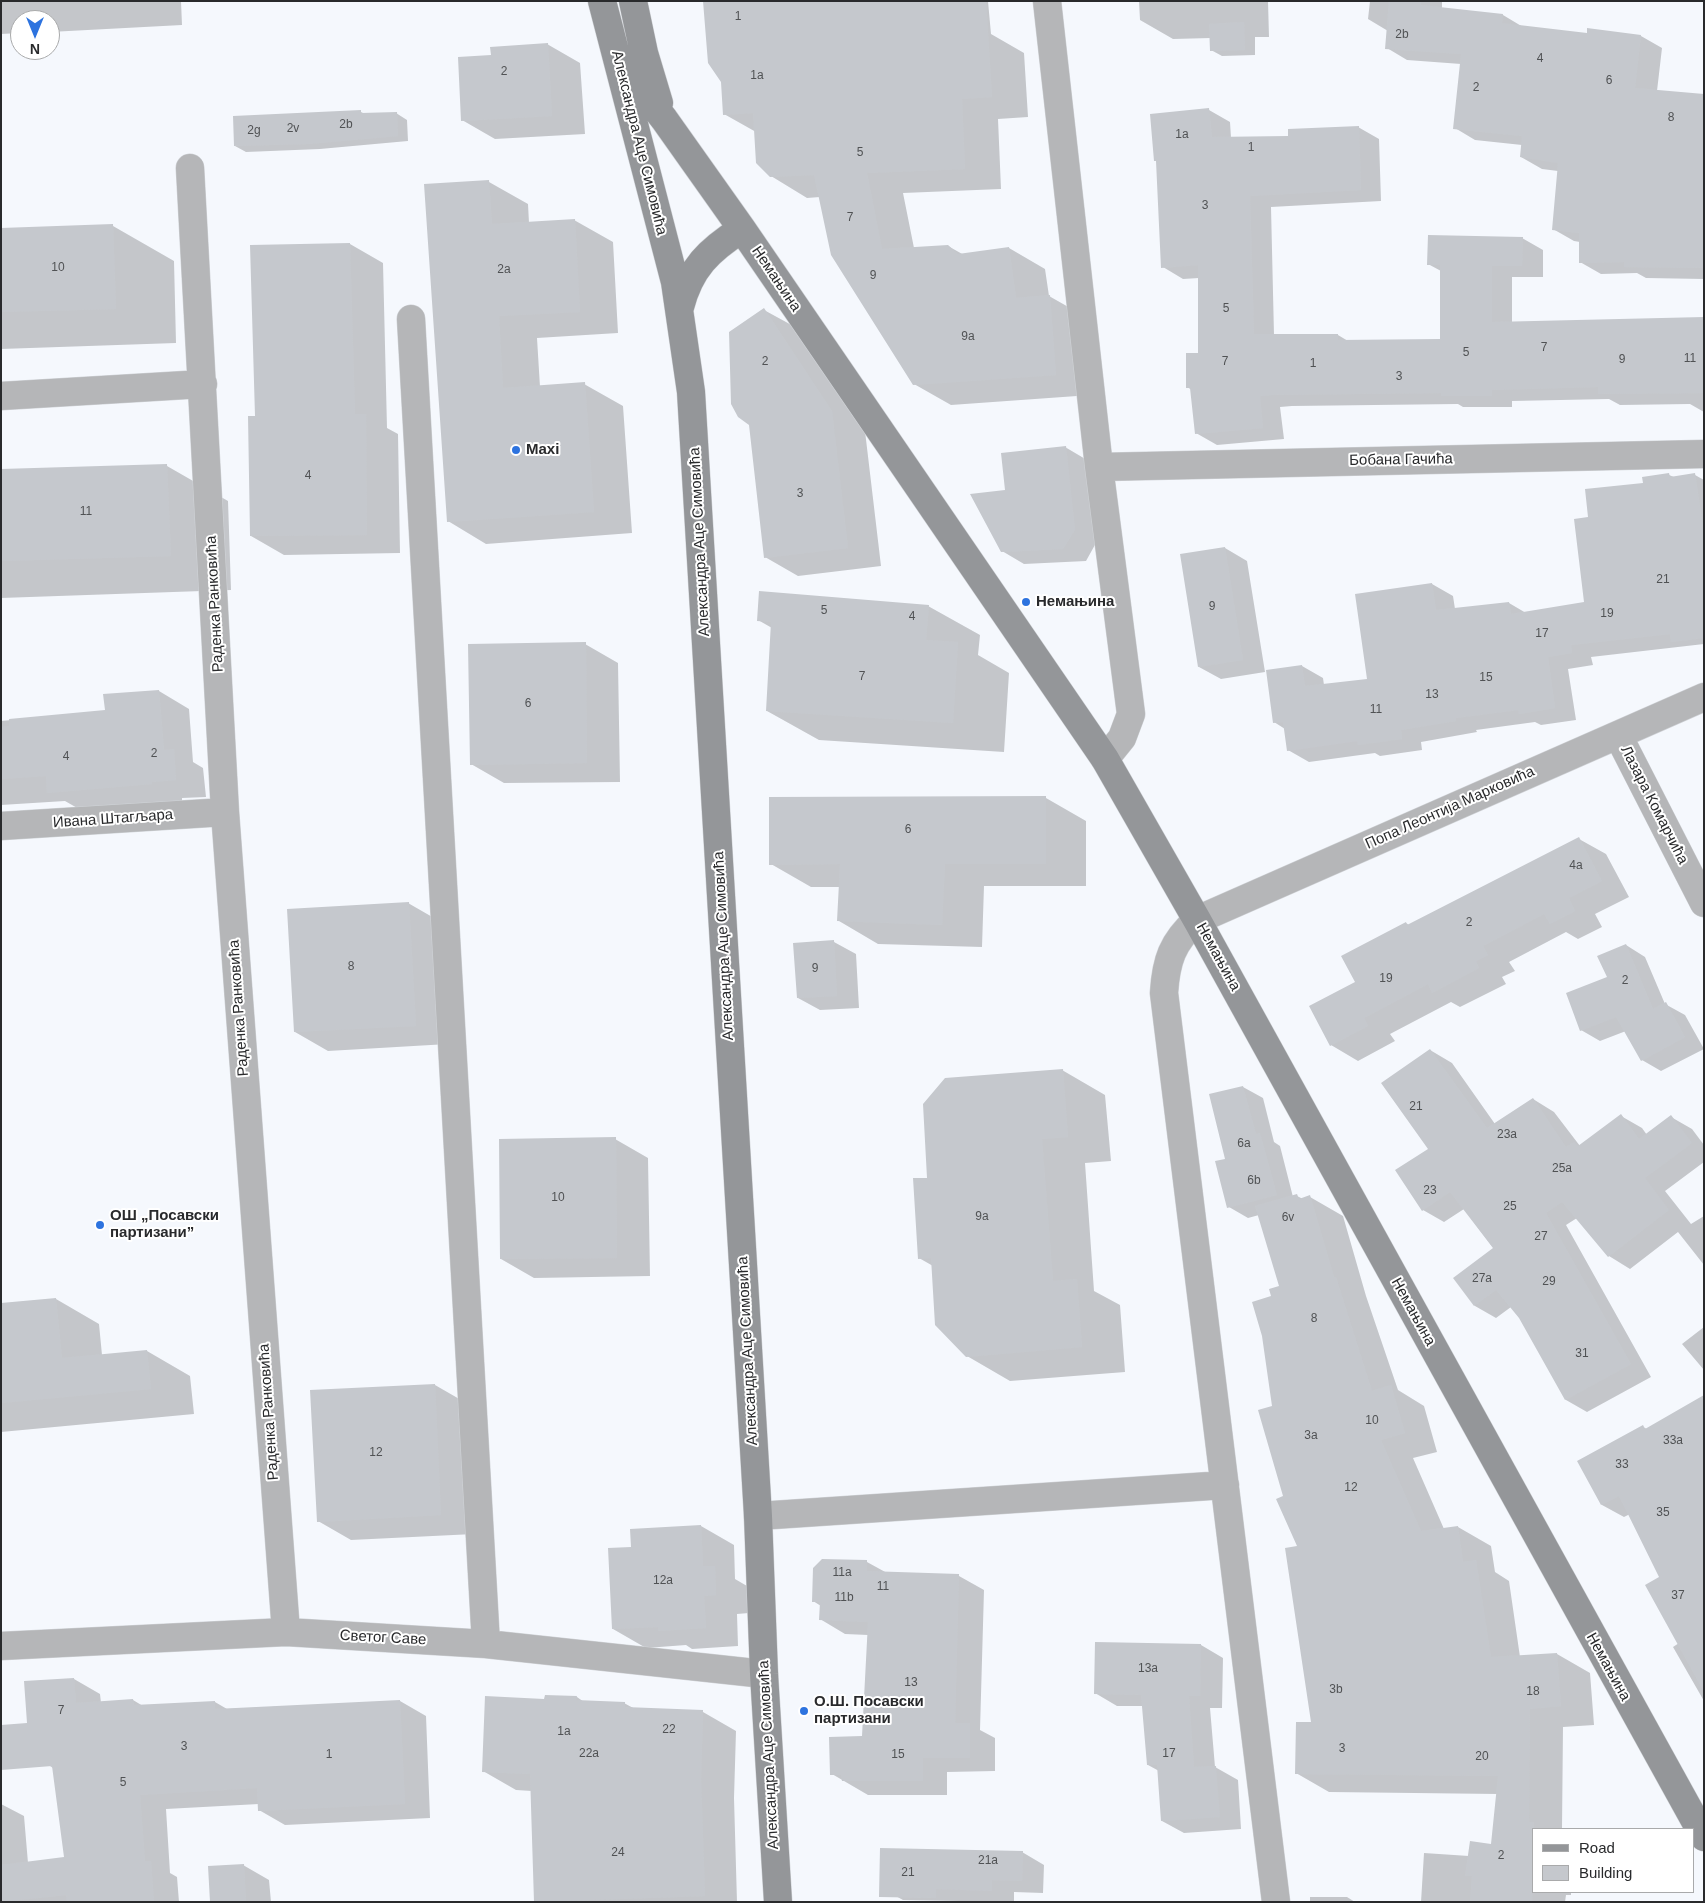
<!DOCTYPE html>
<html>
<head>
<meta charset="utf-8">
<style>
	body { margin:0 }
	#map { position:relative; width:1705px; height:1903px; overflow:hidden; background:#f5f8fd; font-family:Helvetica,sans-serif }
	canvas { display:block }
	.frame { position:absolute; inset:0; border:2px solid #292a2c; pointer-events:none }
	.legend { position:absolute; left:1532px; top:1828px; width:162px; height:65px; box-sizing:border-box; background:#fff; border:1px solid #a9aaab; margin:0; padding:6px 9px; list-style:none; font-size:15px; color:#292a2c }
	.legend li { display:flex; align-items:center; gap:10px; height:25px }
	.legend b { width:25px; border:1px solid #a9aaab }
	.north { position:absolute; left:10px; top:10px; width:50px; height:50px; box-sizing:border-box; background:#fff; border:1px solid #a9aaab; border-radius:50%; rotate:180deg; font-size:14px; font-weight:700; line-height:20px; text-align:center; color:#292a2c }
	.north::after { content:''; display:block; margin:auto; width:18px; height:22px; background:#2d73df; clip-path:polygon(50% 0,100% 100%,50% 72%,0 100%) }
</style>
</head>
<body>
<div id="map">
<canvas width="1705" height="1903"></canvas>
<div class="frame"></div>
<ul class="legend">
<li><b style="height:6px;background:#949699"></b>Road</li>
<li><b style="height:14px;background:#c5c8cd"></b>Building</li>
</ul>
<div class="north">N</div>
</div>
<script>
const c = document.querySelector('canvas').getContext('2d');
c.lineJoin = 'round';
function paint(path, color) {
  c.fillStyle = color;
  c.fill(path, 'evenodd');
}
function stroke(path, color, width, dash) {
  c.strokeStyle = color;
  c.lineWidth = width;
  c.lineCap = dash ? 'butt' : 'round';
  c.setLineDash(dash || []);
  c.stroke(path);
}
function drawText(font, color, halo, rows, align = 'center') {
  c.font = font + ' Helvetica,sans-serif';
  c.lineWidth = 4;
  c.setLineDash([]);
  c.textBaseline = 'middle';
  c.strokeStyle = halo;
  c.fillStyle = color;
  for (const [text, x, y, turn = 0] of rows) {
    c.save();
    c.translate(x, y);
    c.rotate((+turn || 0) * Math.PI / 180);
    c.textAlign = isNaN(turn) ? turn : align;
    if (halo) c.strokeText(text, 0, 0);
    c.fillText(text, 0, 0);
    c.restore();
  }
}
paint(new Path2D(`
	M1,1H181L182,25L50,32V20H20V33L1,34Z
	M704,1H988L991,34L1024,53L1028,117L998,119L1001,189L903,193L914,248L948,246L964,255L1009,248L1045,269L1049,296L1086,317L1091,395L951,405L914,384L820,197L807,198L771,176L756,132L724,114L722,81Z
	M1139,1H1268L1269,37H1255V55L1222,56L1211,50V38L1173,39L1140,20Z
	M1370,1H1442V9L1503,15L1523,27L1588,35L1589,30L1641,36L1662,48L1657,91L1704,95V279L1646,278L1637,273L1601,274L1580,262V242L1574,241L1553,229L1558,171L1542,169L1521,157L1522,145L1475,140L1455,128L1461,64L1407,60L1387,48L1388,31L1368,19Z
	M547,44L580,63L585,134L495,139L462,120L492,56Z
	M1209,110L1230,122L1231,138L1289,137L1358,127L1379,139L1381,201L1271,207L1274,335H1338L1348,341L1442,340L1441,271L1428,264L1522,238L1543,250V277H1512V323L1704,318V412L1690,404L1620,405L1609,399L1512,401V407H1463L1458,404L1292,406L1280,407L1284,439L1217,445L1196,433L1192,390L1187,387L1199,354V278L1183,279L1163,267Z
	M361,112L365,114L396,113L407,120L408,141L320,149L246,152L235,146Z
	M489,182L528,204L529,223L574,220L613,242L618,333L537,338L540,387L584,384L623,406L632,533L486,544L448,521Z
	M113,226L174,261L176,343L1,349V229Z
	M350,244L383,263L387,428L398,434L400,553L284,555L251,536L256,417L252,246Z
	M764,310L797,328L865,431L881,566L798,576L765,557Z
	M1065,447L1087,460L1096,543L1086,561L1024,564L1002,551L1006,491Z
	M167,466L228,501L231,590L1,598V471Z
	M1669,475L1674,477L1695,475L1704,480V644L1591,657L1593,665L1568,669L1576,720L1541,725L1535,722L1476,730L1477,732L1421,742L1422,750L1380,756L1375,753L1309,762L1288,750L1285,729L1274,722L1302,666L1323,678L1324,685L1369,680L1432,584L1453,596L1455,609L1509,603L1526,613L1585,603L1590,518L1644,484Z
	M1225,548L1247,561L1265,672L1221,679L1199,667Z
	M928,606L980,635L978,655L1009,673L1004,752L819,740L767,711L772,628L758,620Z
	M585,644L618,663L620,782L504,783L471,764Z
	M159,691L189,709L193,762L203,768L206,797L182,798V801L79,809L65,801L1,805V721L106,711Z
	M771,798H1046L1086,821V886H984L982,947L878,944L839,921L840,887H811L771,864Z
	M1579,839L1606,854L1629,897L1595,914L1602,927L1578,939L1566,932L1509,962L1515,971L1502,977L1506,984L1460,1007L1451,1002L1390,1034L1395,1041L1358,1061L1331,1045L1357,983L1406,923L1409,925Z
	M408,903L441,922L448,1044L328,1051L295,1032Z
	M834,942L856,954L859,1008L820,1010L798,998Z
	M1626,945L1645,957L1665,1004L1685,1015L1704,1049L1661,1071L1642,1060L1626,1031L1600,1041L1581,1030Z
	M1430,1050L1452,1063L1495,1124L1533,1099L1554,1112L1580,1146L1621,1116L1642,1128L1647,1135L1671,1117L1692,1129L1704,1145V1162L1665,1191L1691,1224L1704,1216V1265L1678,1232L1630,1269L1609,1256L1577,1218L1566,1225L1651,1377L1587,1412L1566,1400L1520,1317L1511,1307L1496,1318L1475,1306L1455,1279L1494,1249L1464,1209L1444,1222L1423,1210L1430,1149Z
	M1062,1070L1105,1095L1111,1161L1085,1163L1094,1291L1120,1305L1125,1372L1010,1381L967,1356L933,1266L919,1258Z
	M1243,1087L1263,1098L1274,1142L1280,1146L1293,1197L1297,1196L1303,1199L1310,1197L1343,1216L1366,1296L1398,1390L1424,1406L1437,1452L1413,1458L1444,1529L1458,1527L1491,1546L1495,1572L1509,1581L1520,1657L1557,1654L1590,1673L1594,1725L1563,1727L1562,1829H1534V1892H1571V1895H1566L1565,1902H1421L1424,1853L1469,1856L1492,1845L1498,1794L1329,1792L1296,1773L1312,1724L1299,1547L1284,1497L1274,1407L1273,1297L1280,1287L1259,1215L1248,1218L1229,1207L1226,1159Z
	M615,1139L648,1158L650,1276L534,1278L501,1259Z
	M56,1299L99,1324L102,1355L147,1351L190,1376L194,1414L1,1432V1304Z
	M1704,1327V1370L1682,1344Z
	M435,1385L468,1404L474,1534L351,1540L318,1521Z
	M1704,1396V1701L1673,1647L1679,1643L1661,1578L1630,1514L1624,1517L1602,1505L1579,1461L1643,1427L1647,1429Z
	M701,1526L734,1545L735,1579L747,1586L749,1613L737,1614L738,1646L692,1649L686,1645L646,1648L613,1629L633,1548Z
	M822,1560L867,1562L887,1573L959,1576L984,1590L980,1730L995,1738V1771L947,1772V1795H868L832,1774L863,1737L868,1635L845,1634L820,1619L821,1606L813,1601Z
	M1201,1645L1223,1658L1222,1708H1210L1215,1767L1238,1780L1241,1829L1184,1833L1162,1821L1159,1771L1148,1765L1143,1706H1117L1095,1693Z
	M74,1679L100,1694L101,1703L133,1700L143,1706L215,1702L227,1709L400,1701L426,1716L430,1818L285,1825L259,1810V1804L166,1809L170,1873L177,1877L179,1902H1V1804L24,1816L28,1863L65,1858L53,1768L50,1766Z
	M577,1697L584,1702L624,1703L635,1709L703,1712L736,1731L734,1798L737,1902H537L532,1791L516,1790L483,1771L545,1700Z
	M1022,1852L1044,1865L1043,1893L1014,1892V1902L903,1900L881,1888Z
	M243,1865L269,1880L271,1902H211Z
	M1310,1897H1347L1355,1902H1310Z`), '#0003');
paint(new Path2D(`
	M703,1H986L992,97L962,99L965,169L867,173L882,249L948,245L958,254L1009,247L1016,298L1050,295L1056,375L913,385L831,255L814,175L770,177L756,163L753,113L723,115L721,82L708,63Z
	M1389,1H1421V5L1503,14L1502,23L1587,33V28L1641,35L1635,88L1704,94V268L1624,267V262L1579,263V233L1552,230L1558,163L1520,157L1522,136L1453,129L1461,54L1385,49Z
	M1244,22L1245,50L1210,51L1209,24Z
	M548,43L552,116L461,121L458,57L491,55L490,47Z
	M1209,108L1212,137L1288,136V129L1359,126L1361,190L1250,196L1254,334H1338V340L1440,339V265H1427L1428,235L1523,237L1522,266H1492V322L1704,317V393L1598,394V387L1492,390V396H1441V393L1271,395L1260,396L1263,428L1195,434L1190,388H1186V353H1198V265L1161,268L1156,161H1154L1150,114Z
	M361,110V113L397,112L398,136L308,144L234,146L233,116Z
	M489,180L492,224L575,219L580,312L499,316L503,388L585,382L594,512L447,522L424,184Z
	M113,224L116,309L1,312V228Z
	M350,243L355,414H366L367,535L250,536L248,416H255L250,245Z
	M764,308L832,411L848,548L764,558L749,425L738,417L731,404L729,332Z
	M1066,446L1075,530L1063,549L1001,552L970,494L1005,490L1001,453Z
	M167,464L171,556L1,561V469Z
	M1669,473L1670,477L1695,473L1704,533V638L1671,642L1670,634L1571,645L1572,653L1548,657L1555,708L1519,714L1518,710L1456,718V721L1401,730L1402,739L1358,745L1357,741L1287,751L1283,722L1273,723L1266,670L1302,665L1305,686L1367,679L1355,594L1432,583L1436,610L1509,602L1511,614L1584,602L1574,519L1588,517L1585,489L1643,483L1642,477Z
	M1225,547L1243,660L1198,667L1180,554Z
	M759,591L929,605L926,640L958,642L953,723L766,711L771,622L757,621Z
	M586,642L587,763L470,765L468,644Z
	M159,690L164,750L174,749L176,780L152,782V784L47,793L46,776L1,779V727L9,726V719L105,710L103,694Z
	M1046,796V864H945L942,925L837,921L840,864L769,865V797Z
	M1579,837L1602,881L1569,898L1575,911L1550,924L1544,914L1483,946L1488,955L1476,961L1479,968L1432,993L1428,984L1364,1018L1368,1026L1330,1046L1309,1006L1355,982L1341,956L1406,922L1407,925Z
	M409,902L416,1026L294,1032L287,909Z
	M834,940L837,996L797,998L793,943Z
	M1626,944L1653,1009L1666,1002L1685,1037L1641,1061L1616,1017L1580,1031L1566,993L1607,977L1597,956Z
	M1430,1049L1487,1128L1533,1098L1566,1147L1574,1142L1578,1146L1621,1114L1639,1139L1671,1115L1692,1143L1645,1178L1669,1210L1608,1257L1562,1202L1546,1213L1631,1364L1565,1400L1519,1318L1496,1290L1474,1306L1453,1278L1493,1248L1450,1192L1422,1211L1395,1170L1428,1149L1381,1083Z
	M1063,1069L1068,1137L1042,1139L1053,1281L1077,1279L1082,1347L966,1357L935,1325L931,1258L918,1259L913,1178H927L923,1104L945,1078Z
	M1243,1086L1256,1134L1260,1133L1277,1195L1227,1208L1215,1161L1225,1159L1209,1094Z
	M616,1137L617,1258L500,1259L499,1139Z
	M1297,1194L1299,1199L1310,1195L1334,1277H1336L1372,1391L1391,1385L1405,1433L1381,1440L1421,1531L1458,1526L1463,1562L1476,1560L1491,1657L1557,1653L1561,1706L1530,1709L1529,1822H1534L1532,1902H1470L1472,1876H1465L1470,1841L1491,1844L1498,1776L1295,1774L1296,1722H1311L1285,1548L1297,1546L1276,1499L1283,1496L1258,1410L1272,1406L1262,1336L1252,1302L1271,1296L1269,1289L1279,1286L1255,1206Z
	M56,1298L62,1358L147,1350L151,1389L1,1403V1303Z
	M435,1384L441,1515L317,1522L310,1390Z
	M1704,1395V1692L1645,1585L1659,1577L1619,1496L1601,1505L1577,1461L1643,1425L1645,1429Z
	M701,1525L703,1566H715L716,1595L704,1596L706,1628L658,1631V1627L612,1629L608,1548L631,1547L630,1529Z
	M822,1559L867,1560V1571L959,1574L955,1723H970V1758H923V1781H842L841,1775H830L829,1737L862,1736L868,1622L819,1620L820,1602H812L813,1568Z
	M1095,1642L1201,1644L1200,1696H1189L1194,1767L1216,1766L1220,1817L1161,1821L1157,1765H1147L1141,1695L1094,1694Z
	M74,1678L76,1703L133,1699L134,1705L215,1701V1709L400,1700L405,1804L258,1811L257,1788L140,1795L145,1861H151L154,1902H67L66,1895L1,1902V1865L64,1857L52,1766L1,1770V1725L27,1723L24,1681Z
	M545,1695L577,1696L576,1700L625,1702V1707L703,1710L701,1778L705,1896L534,1902L530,1774L482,1772L485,1696L544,1699Z
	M880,1848L1023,1851L1022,1881L992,1880V1891L936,1889V1898L879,1897Z
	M244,1864L246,1902H210L208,1866Z`), '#c5c8cd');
const street = new Path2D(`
	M1047,1L1099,467L1131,714L1122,738L1105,759
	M190,168L225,812L286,1632
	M411,319L486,1644
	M1,396L203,384
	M1099,467L1704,454
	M1618,735L1704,903
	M1,826L225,812
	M758,1516L1225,1485
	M1,1646L286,1632L486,1644L764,1674
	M1276,1902L1164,993C1166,961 1172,942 1197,920L1704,697`);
const secondary = new Path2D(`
	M602,1L675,282L691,392L758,1516L764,1674L778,1902
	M633,1L644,53L659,103
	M619,62L664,119L742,229L1105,759L1197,920L1704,1837
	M680,307C690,268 709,250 742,229`);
stroke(street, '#d0d3d7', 29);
stroke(secondary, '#d0d3d7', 29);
stroke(street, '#b5b6b8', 28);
stroke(secondary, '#949699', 28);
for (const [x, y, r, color] of [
	[516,450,5,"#2d73df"],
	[1026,602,5,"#2d73df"],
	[100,1225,5,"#2d73df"],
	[804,1711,5,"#2d73df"]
]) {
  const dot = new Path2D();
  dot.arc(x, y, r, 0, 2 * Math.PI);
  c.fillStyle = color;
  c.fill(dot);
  stroke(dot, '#fff', 2);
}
drawText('12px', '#505254', null, [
	["1",738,17],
	["2b",1402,35],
	["4",1540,59],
	["2",504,72],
	["1a",757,76],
	["6",1609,81],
	["2",1476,88],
	["8",1671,118],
	["2b",346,125],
	["2v",293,129],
	["2g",254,131],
	["1a",1182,135],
	["1",1251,148],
	["5",860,153],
	["3",1205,206],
	["7",850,218],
	["10",58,268],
	["2a",504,270],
	["9",873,276],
	["5",1226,309],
	["9a",968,337],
	["7",1544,348],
	["5",1466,353],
	["11",1690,359],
	["9",1622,360],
	["2",765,362],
	["7",1225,362],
	["1",1313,364],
	["3",1399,377],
	["4",308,476],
	["3",800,494],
	["11",86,512],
	["21",1663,580],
	["9",1212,607],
	["5",824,611],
	["19",1607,614],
	["4",912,617],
	["17",1542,634],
	["7",862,677],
	["15",1486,678],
	["13",1432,695],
	["6",528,704],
	["11",1376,710],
	["2",154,754],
	["4",66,757],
	["6",908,830],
	["4a",1576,866],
	["2",1469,923],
	["8",351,967],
	["9",815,969],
	["19",1386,979],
	["2",1625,981],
	["21",1416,1107],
	["23a",1507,1135],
	["6a",1244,1144],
	["25a",1562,1169],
	["6b",1254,1181],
	["23",1430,1191],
	["10",558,1198],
	["25",1510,1207],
	["9a",982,1217],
	["6v",1288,1218],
	["27",1541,1237],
	["27a",1482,1279],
	["29",1549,1282],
	["8",1314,1319],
	["31",1582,1354],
	["10",1372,1421],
	["3a",1311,1436],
	["33a",1673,1441],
	["12",376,1453],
	["33",1622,1465],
	["12",1351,1488],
	["35",1663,1513],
	["11a",842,1573],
	["12a",663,1581],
	["11",883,1587],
	["37",1678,1596],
	["11b",844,1598],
	["13a",1148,1669],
	["13",911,1683],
	["3b",1336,1690],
	["18",1533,1692],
	["7",61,1711],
	["22",669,1730],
	["1a",564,1732],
	["3",184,1747],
	["3",1342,1749],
	["22a",589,1754],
	["17",1169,1754],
	["1",329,1755],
	["15",898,1755],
	["20",1482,1757],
	["5",123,1783],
	["24",618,1853],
	["2",1501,1856],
	["21a",988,1861],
	["21",908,1873]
]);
drawText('15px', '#292a2c', '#fff', [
	["Александра Аце Симовића",639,143,76],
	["Немањина",776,279,56],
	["Бобана Гачића",1401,460,-1],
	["Александра Аце Симовића",700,542,-93],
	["Раденка Ранковића",215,604,-93],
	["Лазара Комарчића",1654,805,63],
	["Попа Леонтија Марковића",1450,808,-24],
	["Ивана Штагљара",113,819,-4],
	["Александра Аце Симовића",724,946,-93],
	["Немањина",1218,957,61],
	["Раденка Ранковића",239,1008,-94],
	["Немањина",1413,1312,61],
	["Александра Аце Симовића",748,1351,-93],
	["Раденка Ранковића",269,1412,-94],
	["Светог Саве",383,1638,3],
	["Немањина",1608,1667,61],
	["Александра Аце Симовића",769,1755,-93]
]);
drawText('bold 15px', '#292a2c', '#fff', [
	["Maxi",526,450],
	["Немањина",1036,602],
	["ОШ „Посавски",110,1216],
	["партизани”",110,1233],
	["О.Ш. Посавски",814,1702],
	["партизани",814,1719]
], 'left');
</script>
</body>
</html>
